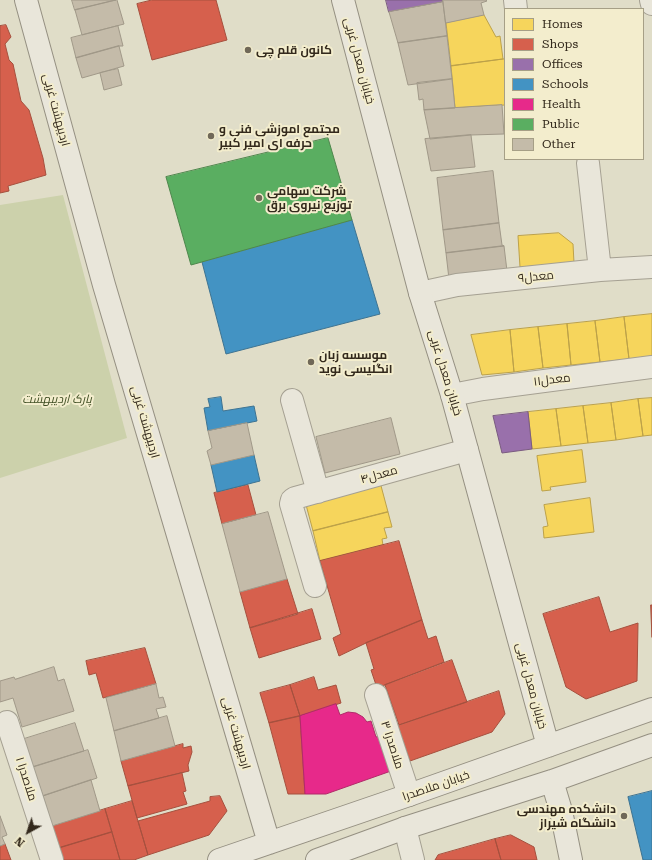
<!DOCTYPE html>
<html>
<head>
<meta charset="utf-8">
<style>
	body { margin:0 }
	#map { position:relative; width:652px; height:860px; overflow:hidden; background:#e0ddc8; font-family:"Roboto Serif",serif }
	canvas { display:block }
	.legend { position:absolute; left:504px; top:8px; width:140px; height:152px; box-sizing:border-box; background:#f3edcd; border:1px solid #a69f86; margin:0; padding:5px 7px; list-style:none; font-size:12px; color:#33291c }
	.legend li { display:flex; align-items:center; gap:8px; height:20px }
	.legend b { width:20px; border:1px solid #a69f86 }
	.north { position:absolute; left:8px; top:812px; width:40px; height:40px; -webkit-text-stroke:3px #f3edcd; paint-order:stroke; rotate:220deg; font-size:11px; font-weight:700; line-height:16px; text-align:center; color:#33291c }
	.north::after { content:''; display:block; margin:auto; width:14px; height:18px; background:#33291c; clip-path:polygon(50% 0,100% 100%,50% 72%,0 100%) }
</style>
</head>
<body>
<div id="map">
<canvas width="652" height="860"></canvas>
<ul class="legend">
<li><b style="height:11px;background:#f6d55c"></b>Homes</li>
<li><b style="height:11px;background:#d6604d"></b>Shops</li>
<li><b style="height:11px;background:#9970ab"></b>Offices</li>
<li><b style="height:11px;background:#4393c3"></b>Schools</li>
<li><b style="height:11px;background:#e7298a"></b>Health</li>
<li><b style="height:11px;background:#5aae61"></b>Public</li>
<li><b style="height:11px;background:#c4bba9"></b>Other</li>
</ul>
<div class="north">N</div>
</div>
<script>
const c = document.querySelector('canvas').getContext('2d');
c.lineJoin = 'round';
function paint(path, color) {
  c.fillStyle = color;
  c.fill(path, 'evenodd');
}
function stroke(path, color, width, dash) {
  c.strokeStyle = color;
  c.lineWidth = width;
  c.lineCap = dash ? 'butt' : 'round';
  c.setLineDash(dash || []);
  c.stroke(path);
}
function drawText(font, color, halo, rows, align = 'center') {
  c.font = font + ' "Roboto Serif",Cairo,serif';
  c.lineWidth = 4;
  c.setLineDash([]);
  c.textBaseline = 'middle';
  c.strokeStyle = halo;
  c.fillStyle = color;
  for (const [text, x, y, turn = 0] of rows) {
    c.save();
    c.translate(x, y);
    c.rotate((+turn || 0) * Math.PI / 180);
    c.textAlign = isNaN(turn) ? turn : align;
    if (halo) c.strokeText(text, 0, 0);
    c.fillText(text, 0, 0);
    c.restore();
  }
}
paint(new Path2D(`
	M63,195L127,438L0,478V205Z`), '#ccd1ab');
const homes = new Path2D(`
	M484,15L496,37L500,36L503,59L451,66L446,23Z
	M503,59H505V105L455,108L451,66Z
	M559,233L573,244L574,263L520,267L518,236Z
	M652,314V356L629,359L624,317Z
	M624,317L629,359L600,362L595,321Z
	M595,321L600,362L571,365L567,324Z
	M567,324L571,365L543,368L538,327Z
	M538,327L543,368L514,372L510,330Z
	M510,330L514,372L482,375L471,335Z
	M652,398V435L643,436L638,399Z
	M638,399L643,436L616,440L611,403Z
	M611,403L616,440L588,443L583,406Z
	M583,406L588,443L561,446L556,409Z
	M556,409L561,446L532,449L528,412Z
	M582,450L586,482L550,487L551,490L542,491L537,456Z
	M380,482L388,512L313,531L305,501Z
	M590,498L594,532L544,538L543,527L548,526L544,505Z
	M388,512L392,527L384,528L387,538L382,539L383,545L320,561L313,531Z`);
paint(homes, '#f6d55c');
stroke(homes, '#bca149', 1);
const shops = new Path2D(`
	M152,0H216L227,40L152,60L137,4Z
	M6,25L11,37L5,44L9,60L13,64L21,101L29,110L43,158L46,175L8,186L9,191L0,193V26Z
	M248,485L256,515L222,524L214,493Z
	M399,541L422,620L366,643L339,656L333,638L341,634L320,561Z
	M287,579L298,614L250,628L240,592Z
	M599,597L610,632L638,623L637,681L586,699L566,687L543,614Z
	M651,605H652V637Z
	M312,609L321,639L259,658L250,628Z
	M422,620L428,639L436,636L444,662L377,688L371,670L374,669L366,643Z
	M145,648L156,684L103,698L96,673L89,675L86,661Z
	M452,660L467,702L399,725L385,685Z
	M314,677L318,690L336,685L341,703L300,716L290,685Z
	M290,685L300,716L269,723L260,693Z
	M499,691L505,714L492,732L410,761L397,726Z
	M300,716L305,794H288L269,723Z
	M183,744V748L191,746L192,752L188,765L189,771L128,786L121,761Z
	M182,773L186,791L183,792L187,804L137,818L128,786Z
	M220,796L227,811L209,835L148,855L138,821L210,801V797Z
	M132,801L148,855L134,860H120L105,809Z
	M105,809L112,832L59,848L52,826Z
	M112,832L120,860H63L59,848Z
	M511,835L534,847L537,860H501L495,839Z
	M495,839L501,860H435L438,855Z
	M5,844L11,860H0V846Z`);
paint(shops, '#d6604d');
stroke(shops, '#a5503e', 1);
const offices = new Path2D(`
	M386,0H443V2L389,12Z
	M528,412L532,449L502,453L493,416Z`);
paint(offices, '#9970ab');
stroke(offices, '#7a5b80', 1);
const schools = new Path2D(`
	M352,220L380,314L226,354L202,262Z
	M221,397L223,411L254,406L257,421L208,431L204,408L210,407L208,399Z
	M254,455L260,481L217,492L211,465Z
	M652,791V860H643L628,797Z`);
paint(schools, '#4393c3');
stroke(schools, '#3e7391', 1);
const health = new Path2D(`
	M336,704L340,715L348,712L356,713L363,717L367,722L371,721L376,737L380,736L391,771L326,794H305L300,716Z`);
paint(health, '#e7298a');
stroke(health, '#b12969', 1);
const public = new Path2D(`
	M328,138L352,220L191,265L166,177Z`);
paint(public, '#5aae61');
stroke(public, '#4e864c', 1);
const building = new Path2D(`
	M72,0H116L75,10Z
	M117,0L124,24L82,35L75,10Z
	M443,0H486L487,1L481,3L484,15L446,23Z
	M443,2L447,36L398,43L389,12Z
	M118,26L123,46H119L76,58L71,38Z
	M447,36L452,79L408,85L398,43Z
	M119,46L124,66L82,78L76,58Z
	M118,69L122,85L104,90L100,73Z
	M452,79L455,108L424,110L423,99L419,100L417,83Z
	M502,105L504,134L471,135L430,139L424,110Z
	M471,135L475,167L431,171L425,139Z
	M493,171L499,223L443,230L437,178Z
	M499,223L502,245L504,246L446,253L443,230Z
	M504,246L507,271L449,279L446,253Z
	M391,418L400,454L325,473L316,437Z
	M247,423L254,455L211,465L207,451L212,448L208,431Z
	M268,512L287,579L240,592L222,524Z
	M54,667L58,681L64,679L74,711L22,727L13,698L0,702V681L14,677L15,679Z
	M156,684L159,698L163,697L166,707L156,709L159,718L114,731L106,698Z
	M167,716L175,746L121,761L114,731Z
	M75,723L84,751L33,767L24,739Z
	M88,750L97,778L43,796L33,767Z
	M91,780L100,811L52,826L43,796Z
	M0,816L7,835L2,837L5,844L0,846Z`);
paint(building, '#c4bba9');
stroke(building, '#a09888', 1);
const street = new Path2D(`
	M515,0L516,9
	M651,0L652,4
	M588,163L600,270
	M420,293L457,285L600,270L652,267
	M452,395L483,389L652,367
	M292,400L318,492
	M315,586L291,504L292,500L295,498L467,450
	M376,695L409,795
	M7,722L52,860
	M405,828L413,860`);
const secondary = new Path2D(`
	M26,0L104,285L269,843
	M343,0L420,293L452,395L548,746
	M552,781L561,811L571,860
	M219,860L409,795L652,709
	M317,860L405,828L552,781L652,745`);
stroke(street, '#a5a092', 24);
stroke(secondary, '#959082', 24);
stroke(street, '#e9e6da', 22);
stroke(secondary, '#e9e6da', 22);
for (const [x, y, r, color] of [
	[248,50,4,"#706858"],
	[211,136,4,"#706858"],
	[259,198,4,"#706858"],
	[311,362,4,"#706858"],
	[624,816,4,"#706858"]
]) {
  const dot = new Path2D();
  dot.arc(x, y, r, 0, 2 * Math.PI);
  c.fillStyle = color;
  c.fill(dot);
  stroke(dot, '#f3edcd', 1.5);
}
drawText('bold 12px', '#33291c', '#f3edcd', [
	["کانون قلم چی",256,50],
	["مجتمع اموزشی فنی و",219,129],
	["حرفه ای امیر کبیر",219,143],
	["شرکت سهامی",267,191],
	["توزیع نیروی برق",267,205],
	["موسسه زبان",319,355],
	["انگلیسی نوید",319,369],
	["دانشکده مهندسی",616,809,"right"],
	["دانشگاه شیراز",616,823,"right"]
], 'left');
drawText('12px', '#33291c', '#f3edcd', [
	["خیابان معدل غربی",359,61,75],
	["اردیبهشت غربی",56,110,75],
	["معدل۹",536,277,-6],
	["خیابان معدل غربی",445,373,73],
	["معدل۱۱",552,380,-7],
	["اردیبهشت غربی",145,422,74],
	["معدل۴",379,475,-16],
	["خیابان معدل غربی",531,686,75],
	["اردیبهشت غربی",236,733,74],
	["۳ ملاصدرا",392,745,72],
	["۱ ملاصدرا",26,779,72],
	["خیابان ملاصدرا",436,786,-19]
]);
drawText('italic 12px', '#3f4e23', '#f3edcd', [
	["پارک اردیبهشت",57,399]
]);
</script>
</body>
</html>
